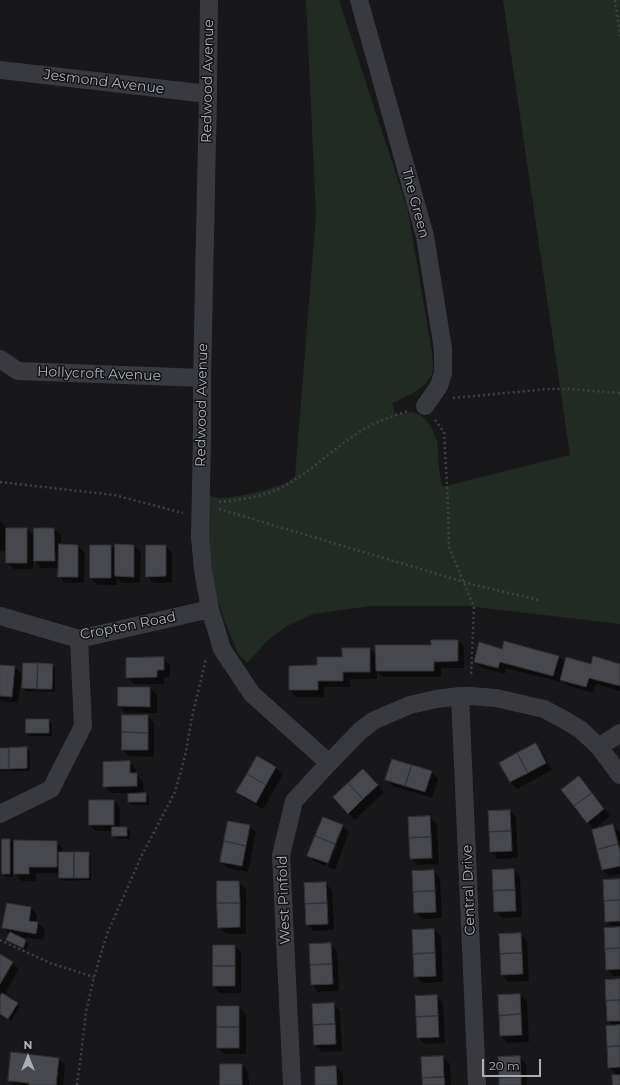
<!DOCTYPE html>
<html>
<head>
<meta charset="utf-8">
<style>
	body { margin:0 }
	#map { position:relative; width:620px; height:1085px; overflow:hidden; background:#18181a; font-family:Montserrat,sans-serif }
	canvas { display:block }
	.north { position:absolute; left:8px; top:1037px; width:40px; height:40px; -webkit-text-stroke:3px #131315; paint-order:stroke; rotate:0deg; font-size:11px; font-weight:700; line-height:16px; text-align:center; color:#abafb9 }
	.north::after { content:''; display:block; margin:auto; width:14px; height:18px; background:#abafb9; clip-path:polygon(50% 0,100% 100%,50% 72%,0 100%) }
	.scale { position:absolute; left:482px; top:1059px; width:59px; height:18px; box-sizing:border-box; border:2px solid #abafb9; border-top:0; padding-left:5px; font-size:12px; line-height:14px; white-space:nowrap; color:#abafb9; -webkit-text-stroke:3px #131315; paint-order:stroke }
</style>
</head>
<body>
<div id="map">
<canvas width="620" height="1085"></canvas>
<div class="north">N</div>
<div class="scale">20 m</div>
</div>
<script>
const c = document.querySelector('canvas').getContext('2d');
c.lineJoin = 'round';
function paint(path, color) {
  c.fillStyle = color;
  c.fill(path, 'evenodd');
}
function stroke(path, color, width, dash) {
  c.strokeStyle = color;
  c.lineWidth = width;
  c.lineCap = dash ? 'butt' : 'round';
  c.setLineDash(dash || []);
  c.stroke(path);
}
function drawText(font, color, halo, rows, align = 'center') {
  c.font = font + ' Montserrat,sans-serif';
  c.lineWidth = 3;
  c.setLineDash([]);
  c.textBaseline = 'middle';
  c.strokeStyle = halo;
  c.fillStyle = color;
  for (const [text, x, y, turn = 0] of rows) {
    c.save();
    c.translate(x, y);
    c.rotate((+turn || 0) * Math.PI / 180);
    c.textAlign = isNaN(turn) ? turn : align;
    if (halo) c.strokeText(text, 0, 0);
    c.fillText(text, 0, 0);
    c.restore();
  }
}
paint(new Path2D(`
	M306,0H339L408,211L432,353C432,358 433,364 433,369C431,388 407,396 392,403L395,414L412,412L420,415L426,420L431,427L437,441L439,468L442,487L570,455L503,0H620V624L467,606H370L313,614L287,626L268,640L247,663L238,653L225,622L216,594L210,566L205,495C211,496 217,498 223,498C239,497 274,489 288,482C290,480 293,478 295,476L316,215Z`), '#222a24');
paint(new Path2D(`
	M0,521L7,527V529H27L35,537L54,529L61,535V545L78,546L85,553L84,583H66L59,576V568H42L33,559V569H14L7,563V552L0,551Z
	M116,545L134,546L141,552L140,583H122L117,578V585H98L91,578L111,546L116,551Z
	M166,546L172,553V583H154L147,576Z
	M458,641L464,647V668H441V677H383L377,671V679H350V687H324V697H297L290,690L318,666L370,649L377,656Z
	M503,650L559,656L565,663L591,665H620V691L596,684L593,693L568,686L561,679L560,682L506,668L505,674L482,668L475,661Z
	M163,658L170,665V677H164V684H134L127,677Z
	M52,665L55,668V692L27,691L24,688Z
	M0,666L15,667L22,674L18,703L0,701Z
	M119,688H150L157,695V713H126L119,706Z
	M148,716L154,723V757L129,756L123,749Z
	M27,720H48L52,723V736H30L27,733Z
	M536,744L542,751L552,770L517,789L510,782Z
	M0,748H27L30,751V771H0Z
	M258,757L276,768L283,774L263,809L244,798L238,792Z
	M129,762L136,769V773L143,781L144,794H146L149,797V805H132L129,802V793H111L104,786Z
	M363,770L384,792L355,820L334,798Z
	M431,772L438,779L432,798L393,786L386,779Z
	M585,784L610,816L594,829L588,822Z
	M114,801L120,808V828H127L130,831V839H116L113,836V831H96L90,825Z
	M510,811L516,818L518,858L498,859L491,852Z
	M430,817L437,824L439,864L418,865L411,858Z
	M249,826L256,833L248,872L228,868L221,862Z
	M343,826L349,832L335,870L328,867L343,828H341L326,866L315,862L308,855Z
	M613,826L620,832V874L609,876L603,870Z
	M10,840L15,845L57,842L63,849V853H88L91,856V880L63,881L60,878V873H36V881H22L13,872V877H6L3,874Z
	M514,870L520,877L522,917L502,918L495,911Z
	M434,871L440,878L442,918L422,919L415,912Z
	M620,880V976H614L607,969L613,928L606,921Z
	M239,882L246,889V934H226L219,927Z
	M325,883L332,890L334,930L313,931L307,924Z
	M31,908L37,915L36,923H38L45,930L43,940L17,936L26,941L29,944L26,950L11,943L8,940L10,935L3,928Z
	M434,930L441,937L443,982L422,983L415,976Z
	M520,934L527,941L529,981L508,982L502,975L500,935Z
	M330,944L337,951L339,991L318,992L312,985Z
	M234,946L241,952V993H220L214,986Z
	M0,955L12,962L19,969L4,995L20,1007L11,1021L0,1014V998L1,997L0,996Z
	M620,980V1074H616L609,1067L613,1027L608,1021Z
	M499,995H520L527,1001L529,1042L508,1043L501,1036Z
	M437,996L443,1003L445,1043L425,1044L418,1037Z
	M333,1004L340,1011L342,1051L322,1052L315,1045L313,1005Z
	M239,1007L246,1014V1054H225L218,1048Z
	M443,1057L450,1064L451,1085H424Z
	M519,1057L526,1064L527,1085H500Z
	M58,1059L65,1065L63,1085H14L9,1080Z
	M242,1065L248,1072L249,1085H221Z
	M336,1067L343,1074V1085H316Z`), '#0007');
const building = new Path2D(`
	M6,528H27V563H6Z
	M34,528H54L55,561H34Z
	M59,544L78,545V577H58Z
	M115,544L134,545V577L115,576Z
	M90,545H111V578H90Z
	M146,545H166V576L146,577Z
	M431,640H458V661L434,662V671H376L375,645H431Z
	M504,641L559,656L553,676L500,662L498,668L474,662L479,642L502,649Z
	M342,648H370V672H343V681H318V690H289V666L317,665V657H342Z
	M593,656L620,664V686L589,678L586,687L560,680L566,657L591,664Z
	M164,657V670H157V677L126,678V658Z
	M23,663H38L37,689L22,688Z
	M38,663L53,664L52,689H37Z
	M0,665L15,666L12,697L0,696Z
	M118,687H150V707L118,706Z
	M122,715H148V733L122,732Z
	M26,719H49V733H26Z
	M122,732L148,733V750H122Z
	M536,743L546,763L528,773L517,753Z
	M27,747V768L9,769V748Z
	M0,748H9V769H0Z
	M517,753L528,773L510,782L499,763Z
	M257,756L276,767L266,785L247,774Z
	M392,759L412,765L405,786L385,780Z
	M130,761V773H137V786L103,787V762Z
	M412,765L432,771L425,792L405,786Z
	M363,769L378,785L363,799L348,783Z
	M247,774L266,785L256,803L236,792Z
	M579,776L592,793L574,806L561,790Z
	M348,783L363,799L348,814L333,797Z
	M146,793V802H128V794Z
	M592,793L604,809L587,823L574,806Z
	M89,800H114V825H89Z
	M510,810L511,831L489,832L488,811Z
	M430,816L431,837L409,838L408,817Z
	M323,817L343,825L335,844L315,836Z
	M228,821L250,825L246,846L224,841Z
	M613,824L618,844L597,850L592,830Z
	M112,827H127V836H112Z
	M511,831L512,851L490,852L489,832Z
	M315,836L335,844L328,863L307,856Z
	M431,837L432,858L410,859L409,838Z
	M2,839H10V874H2Z
	M14,840L57,841V867H29V874H14Z
	M224,841L246,846L242,866L220,862Z
	M618,844L620,852V866L602,870L597,850Z
	M59,852H74V878H59Z
	M74,852H89V878H74Z
	M514,869L515,890L493,891L492,870Z
	M434,870L435,891L413,892L412,871Z
	M620,879V900L604,901L603,880Z
	M217,881H239L240,903H217Z
	M326,882L327,903L305,904L304,883Z
	M515,890L516,911L494,912L493,891Z
	M435,891L436,912L414,913L413,892Z
	M620,900V921L605,922L604,901Z
	M7,903L31,907L29,921L38,922L36,934L2,928Z
	M217,903H240V927L218,928Z
	M327,903L328,924L306,925L305,904Z
	M620,927V948L605,949L604,928Z
	M434,929L435,953L413,954L412,930Z
	M10,932L26,940L23,948L6,940Z
	M521,933L522,953L500,954L499,934Z
	M331,943L332,964L310,965L309,944Z
	M213,945H235V966H213Z
	M620,948V969L606,970L605,949Z
	M435,953L436,976L414,977L413,954Z
	M522,953L523,974L501,975L500,954Z
	M0,954L13,962L0,984Z
	M332,964L333,984L311,985L310,965Z
	M213,966H235V986H213Z
	M620,979V1000L606,1001L605,980Z
	M2,993L18,1003L8,1019L0,1014V996Z
	M520,994L521,1014L499,1016L498,995Z
	M437,995L438,1016L416,1017L415,996Z
	M620,1000V1021H607L606,1001Z
	M334,1003L335,1024L313,1025L312,1004Z
	M217,1006H239V1027H217Z
	M521,1014L522,1035L500,1036L499,1016Z
	M438,1016L439,1037L417,1038L416,1017Z
	M335,1024L336,1044L314,1045L313,1025Z
	M620,1025V1046L607,1047L606,1026Z
	M217,1027H239V1048H217Z
	M620,1046V1067L608,1068L607,1047Z
	M11,1052L59,1058L56,1085H29V1083L8,1081Z
	M443,1056L444,1077L422,1078L421,1057Z
	M520,1056L521,1077L499,1078L498,1057Z
	M220,1064H242V1085H220Z
	M336,1066L337,1085H315V1067Z
	M612,1075H620V1085H613Z
	M444,1077L445,1085H423L422,1078Z
	M521,1077V1085H499V1078Z`);
paint(building, '#47484d');
stroke(building, '#323236', 1);
stroke(new Path2D(`
	M615,0L620,36
	M453,398L548,389H569L620,393
	M435,420L444,432L448,503L449,547L474,607L471,677
	M0,482L114,495L183,513
	M219,502C239,500 260,497 279,489C287,485 294,480 302,475C322,461 340,444 361,431C375,422 392,416 408,411
	M219,509L471,584L539,600
	M0,940L50,963L94,977
	M77,1085L82,1047L86,1012L94,977L107,934L141,857L175,792L185,756L192,717L206,659`), '#404146', 2.5, [2, 3]);
stroke(new Path2D(`
	M209,0L208,94L202,378V435L200,537L203,570L210,609L222,649L252,694L329,763
	M359,0L425,236L443,349V373L439,386L425,406
	M0,70L208,94
	M0,359L18,371L202,378
	M0,616L79,639L210,609
	M460,696L477,1085
	M599,747L620,733
	M0,814L51,789L83,726L79,639
	M292,1085L281,855L294,801L329,763L360,731L373,721L391,713L410,705L436,699L460,696H470L496,698L544,709L563,719L581,730L599,747L620,775`), '#393a3f', 18);
drawText('14px', '#abafb9', '#131315', [
	["Redwood Avenue",208,81,-89],
	["Jesmond Avenue",104,82,7],
	["The Green",415,203,75],
	["Hollycroft Avenue",99,374,2],
	["Redwood Avenue",202,405,-89],
	["Cropton Road",128,626,-11],
	["Central Drive",469,890,-92],
	["West Pinfold",284,900,-92]
]);
</script>
</body>
</html>
